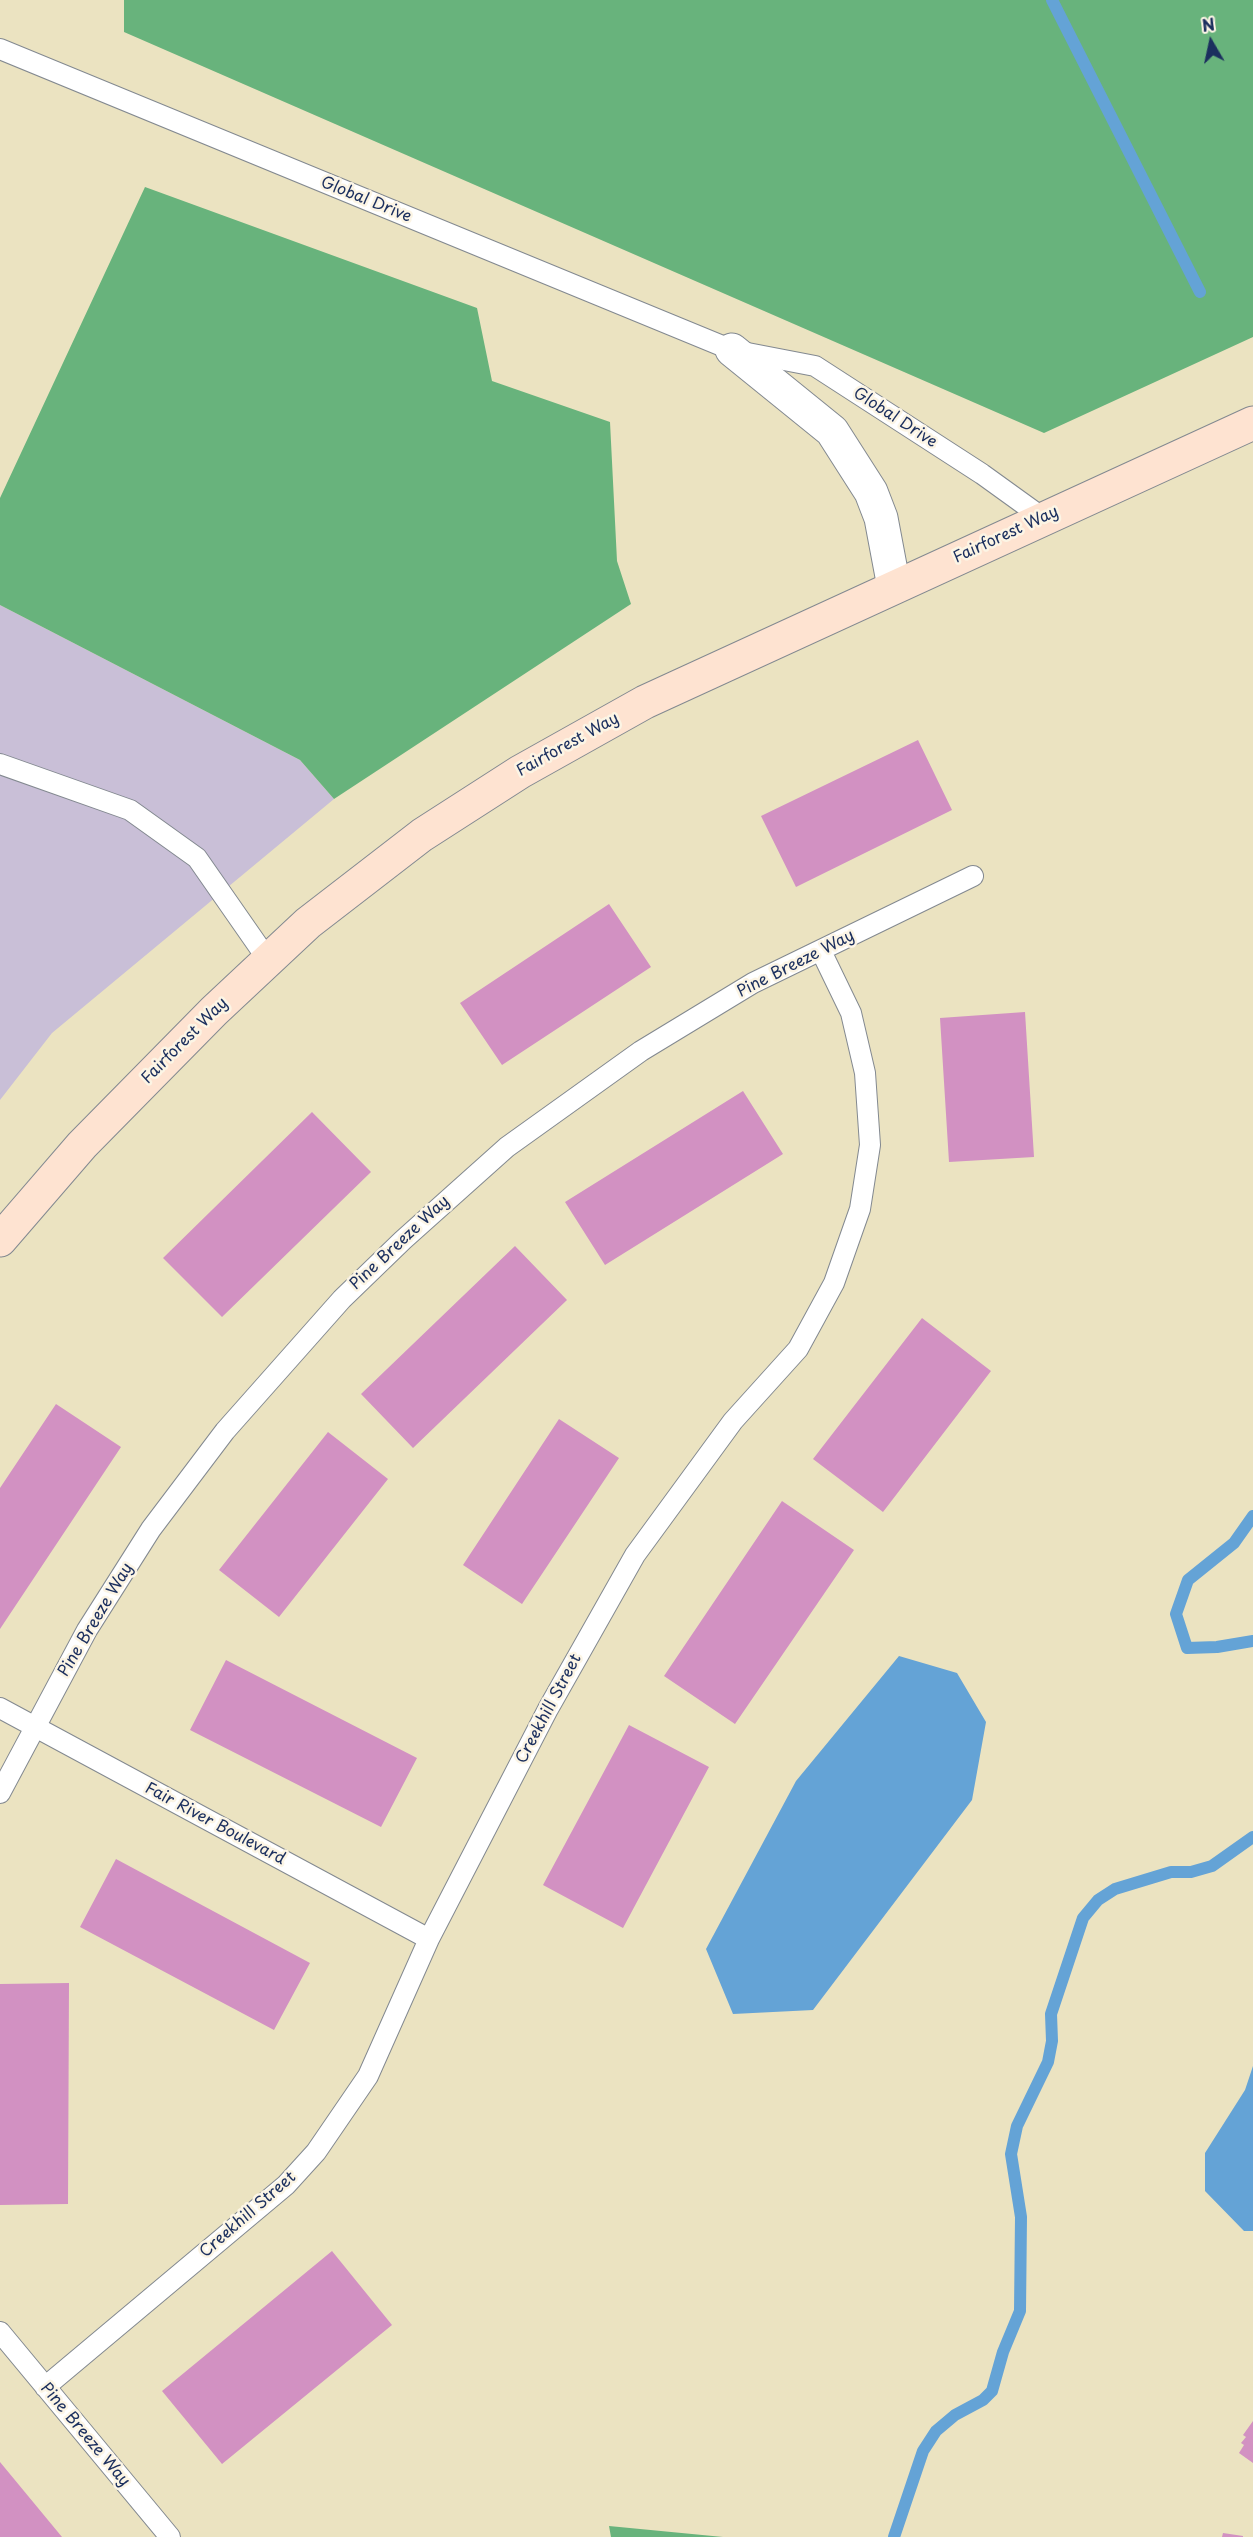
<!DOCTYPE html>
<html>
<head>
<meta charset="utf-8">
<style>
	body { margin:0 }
	#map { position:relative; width:1253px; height:2537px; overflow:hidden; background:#ebe3c1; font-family:"Playpen Sans",sans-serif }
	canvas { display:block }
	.north { position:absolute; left:1181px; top:12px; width:60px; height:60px; -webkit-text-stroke:4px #fcf5e5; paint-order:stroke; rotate:351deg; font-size:16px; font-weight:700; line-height:24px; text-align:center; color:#1b2f5e }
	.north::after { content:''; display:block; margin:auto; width:21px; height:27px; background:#1b2f5e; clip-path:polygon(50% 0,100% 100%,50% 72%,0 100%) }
</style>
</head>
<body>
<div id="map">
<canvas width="1253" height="2537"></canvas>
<div class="north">N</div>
</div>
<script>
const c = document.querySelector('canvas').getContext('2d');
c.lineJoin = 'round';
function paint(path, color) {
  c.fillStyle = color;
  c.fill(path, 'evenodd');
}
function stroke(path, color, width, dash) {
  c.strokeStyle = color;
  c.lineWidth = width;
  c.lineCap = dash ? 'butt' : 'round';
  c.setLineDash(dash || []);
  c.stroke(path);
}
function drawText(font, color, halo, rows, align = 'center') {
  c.font = font + ' "Playpen Sans",sans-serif';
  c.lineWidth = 5;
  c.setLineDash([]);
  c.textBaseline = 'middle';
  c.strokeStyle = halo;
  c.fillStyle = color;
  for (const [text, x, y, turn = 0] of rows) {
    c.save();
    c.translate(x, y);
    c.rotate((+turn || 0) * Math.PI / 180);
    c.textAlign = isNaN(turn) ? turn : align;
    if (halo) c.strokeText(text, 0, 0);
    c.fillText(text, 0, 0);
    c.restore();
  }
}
paint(new Path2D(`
	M0,605L300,760L334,799L52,1033L0,1100Z`), '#c9bfd7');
paint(new Path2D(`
	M124,0H1253V337L1044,433L124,32Z
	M145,187L477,308L492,381L610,422L617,561L631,604L334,799L300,760L0,605V498Z
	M609,2526L723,2537H611Z`), '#68b37c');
paint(new Path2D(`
	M899,1656L957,1673L986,1722L972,1800L813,2010L733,2014L706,1949L796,1781Z
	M1253,2066V2231H1244L1205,2191V2153L1245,2090Z`), '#64a3d6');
stroke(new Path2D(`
	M1052,0L1200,292
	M1253,1516L1234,1543L1188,1580L1176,1614L1187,1648L1217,1647L1253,1641
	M894,2537L923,2451L936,2431L955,2415L983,2400L992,2391L1003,2352L1020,2311L1021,2217L1011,2154L1017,2126L1048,2062L1052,2041L1051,2014L1083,1918L1098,1900L1115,1889L1171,1872H1191L1212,1866L1253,1837`), '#64a3d6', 12);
paint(new Path2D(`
	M918,740L952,810L796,887L761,816Z
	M609,904L651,967L502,1065L460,1003Z
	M1025,1012L1034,1157L949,1162L940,1018Z
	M743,1091L783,1154L605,1265L565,1202Z
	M312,1112L371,1172L222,1317L163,1258Z
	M515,1246L567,1300L413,1448L361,1394Z
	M922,1318L991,1371L883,1512L813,1459Z
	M56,1404L121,1447L0,1629V1488Z
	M559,1419L619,1458L522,1604L463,1565Z
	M328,1432L388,1479L279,1617L219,1570Z
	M782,1501L854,1550L735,1724L664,1676Z
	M226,1660L417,1758L381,1827L190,1730Z
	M629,1725L709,1767L623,1928L543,1885Z
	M116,1859L310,1963L274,2030L80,1927Z
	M69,1983L68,2204L0,2205V1984Z
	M332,2251L392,2325L222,2464L162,2391Z
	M1253,2421V2463L1239,2453L1244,2445L1241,2443L1246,2437L1243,2435Z
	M0,2462L62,2537H0Z
	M1223,2533L1243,2536V2537H1222Z`), '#d291c2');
const service = new Path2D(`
	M0,49L732,350L815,366L982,474L1043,518
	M0,764L130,810L197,858L268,960
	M0,1708L429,1939
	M0,1793L87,1630L151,1529L225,1431L342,1299L403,1240L507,1147L641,1051L753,983L973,876
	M0,2332L170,2537
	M45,2387L286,2185L316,2152L368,2076L429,1939L548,1709L635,1555L733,1421L798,1349L834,1283L860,1209L870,1145L865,1073L851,1013L821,951`);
const minor = new Path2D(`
	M732,350L832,431L871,492L881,518L894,587`);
const secondary = new Path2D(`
	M0,1240L82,1145L214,1011L308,923L422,835L520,772L645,702L1253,423`);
stroke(service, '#838990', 22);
stroke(minor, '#838990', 35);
stroke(secondary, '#838990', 35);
stroke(service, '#fff', 20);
stroke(minor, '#fff', 33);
stroke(secondary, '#fee3d1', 33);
drawText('16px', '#1b2f5e', '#fcf5e5', [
	["Global Drive",366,200,22],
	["Global Drive",895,418,33],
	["Fairforest Way",1006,535,-25],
	["Fairforest Way",568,745,-29],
	["Pine Breeze Way",796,964,-27],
	["Fairforest Way",185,1041,-45],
	["Pine Breeze Way",400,1243,-43],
	["Pine Breeze Way",96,1620,-59],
	["Creekhill Street",549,1709,-62],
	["Fair River Boulevard",215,1824,28],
	["Creekhill Street",248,2215,-41],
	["Pine Breeze Way",85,2435,50]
]);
</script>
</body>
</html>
